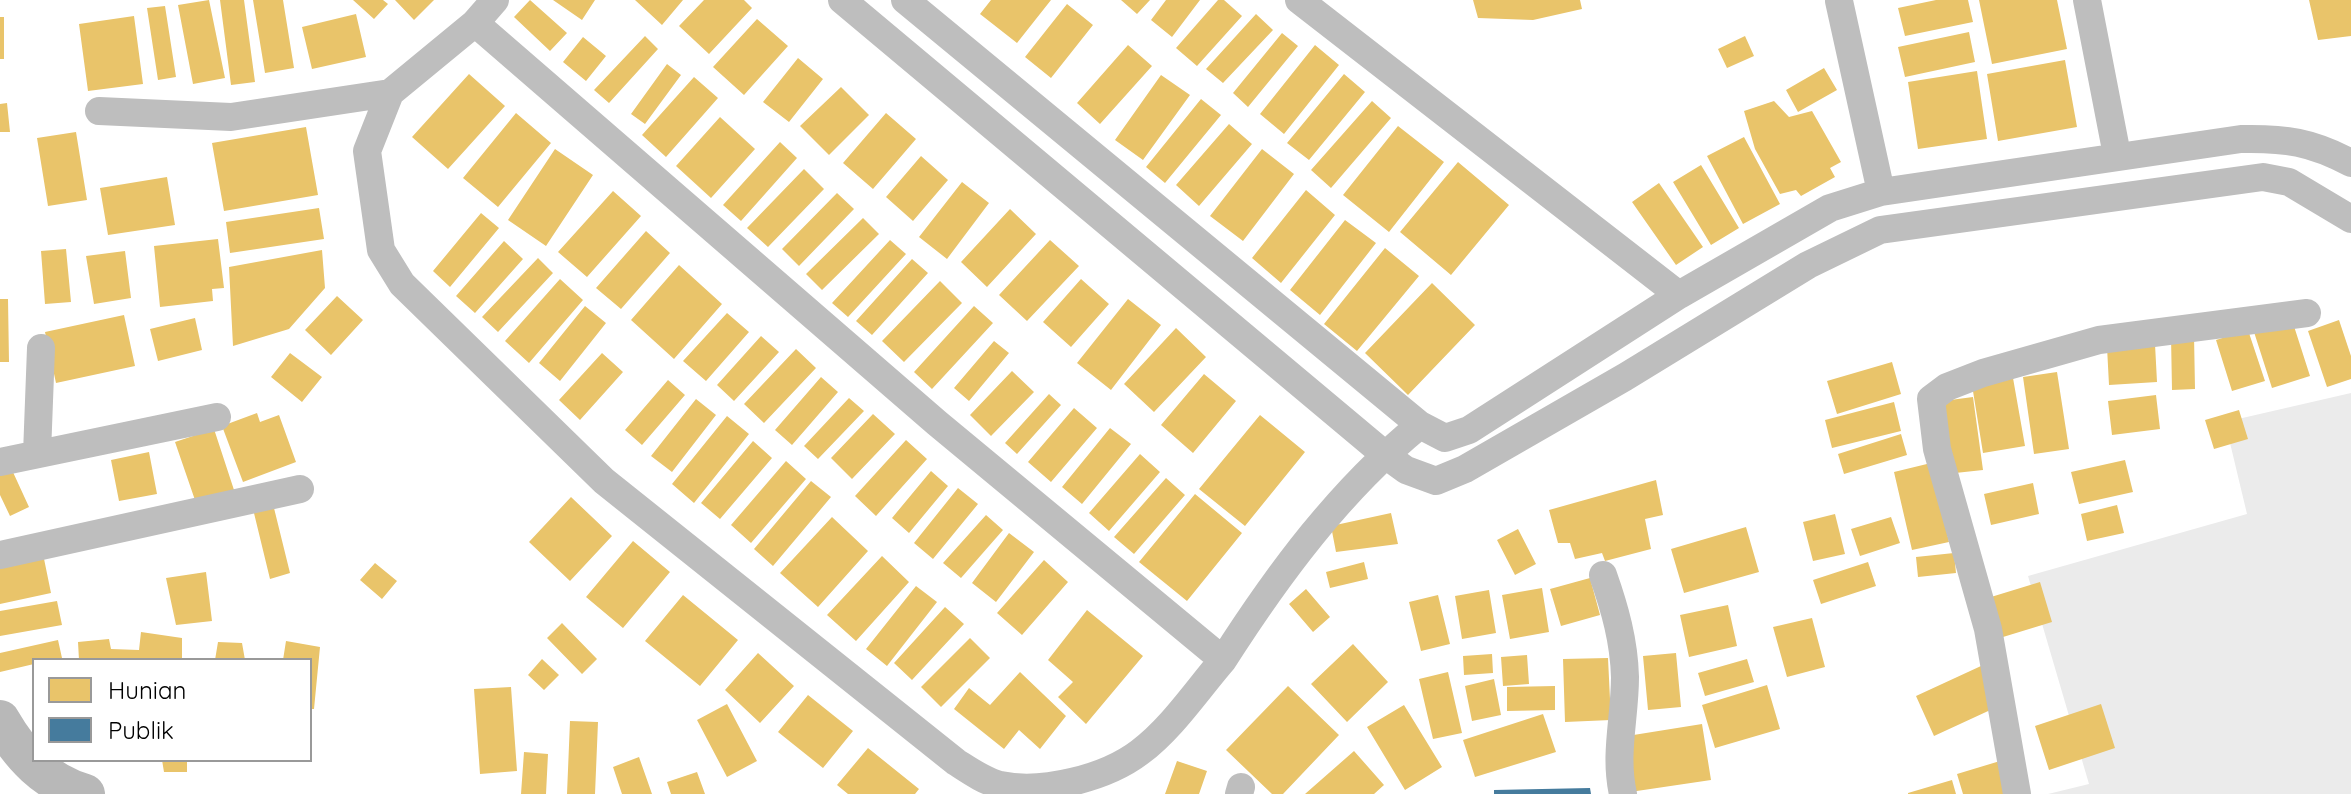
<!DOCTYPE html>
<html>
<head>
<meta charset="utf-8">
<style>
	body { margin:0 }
	#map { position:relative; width:2351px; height:794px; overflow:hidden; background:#fff; font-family:Quicksand,sans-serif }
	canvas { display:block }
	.legend { position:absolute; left:32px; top:658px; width:280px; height:104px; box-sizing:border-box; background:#fff; border:2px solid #999; margin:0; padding:10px 14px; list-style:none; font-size:24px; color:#000 }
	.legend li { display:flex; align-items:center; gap:16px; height:40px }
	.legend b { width:40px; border:2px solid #999 }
</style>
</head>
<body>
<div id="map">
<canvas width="2351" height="794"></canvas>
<ul class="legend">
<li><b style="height:22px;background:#e9c46a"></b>Hunian</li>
<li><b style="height:22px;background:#457b9d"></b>Publik</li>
</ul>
</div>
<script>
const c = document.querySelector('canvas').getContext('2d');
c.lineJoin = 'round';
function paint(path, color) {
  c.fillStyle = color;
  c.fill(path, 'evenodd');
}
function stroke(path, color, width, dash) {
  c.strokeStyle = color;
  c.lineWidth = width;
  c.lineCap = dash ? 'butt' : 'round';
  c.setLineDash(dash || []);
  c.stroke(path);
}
paint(new Path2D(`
	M2351,393V794H2048L2089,784L2028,576L2247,514L2225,422Z`), '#ebebeb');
paint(new Path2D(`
	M209,0L225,78L193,84L178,5Z
	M220,0H244L255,82L231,85Z
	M253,0H283L294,68L265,73Z
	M353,0H383L388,4L374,19Z
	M395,0H434L414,20Z
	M530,0L567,33L550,51L514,17Z
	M553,0H595L582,20Z
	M635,0H683L662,25Z
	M704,0H744L752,8L709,54L679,26Z
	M991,0H1051L1017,43L980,14Z
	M1121,0H1150L1137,14Z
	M1166,0H1200L1172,37L1151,20Z
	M1218,0H1224L1242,16L1197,66L1176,48Z
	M1473,0H1580L1582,9L1533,20L1478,18Z
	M1936,0H1968L1973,22L1905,36L1898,8Z
	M1979,0H2057L2067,49L1992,64Z
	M2309,0H2351V36L2318,40Z
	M1067,4L1093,25L1051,78L1025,57Z
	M165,6L176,77L158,80L147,8Z
	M356,14L366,57L312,69L302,27Z
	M1256,14L1273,30L1223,83L1206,69Z
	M134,16L143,84L88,91L79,24Z
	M0,17H4V59H0Z
	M757,19L788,46L744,95L713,67Z
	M1969,32L1975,62L1905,77L1898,47Z
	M1282,33L1298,46L1248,107L1233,93Z
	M645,36L658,49L609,103L594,90Z
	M1745,36L1754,56L1727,68L1718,49Z
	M583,37L606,56L586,81L563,62Z
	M1128,45L1152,66L1100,124L1077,103Z
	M1315,45L1339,65L1284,134L1260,114Z
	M798,58L823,79L789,122L763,102Z
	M2065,60L2077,127L1998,141L1987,74Z
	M667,64L681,75L645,124L631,114Z
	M1824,68L1837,90L1798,112L1786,90Z
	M1977,71L1987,139L1918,149L1908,82Z
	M469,74L505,106L448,169L412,137Z
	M1344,74L1365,92L1309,160L1287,143Z
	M1161,75L1190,95L1143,160L1115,140Z
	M694,77L718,98L666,157L642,135Z
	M841,87L869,115L829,155L800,126Z
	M1201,99L1221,115L1165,183L1146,167Z
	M1372,101L1391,118L1331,188L1311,170Z
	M1774,101L1789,117L1812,111L1841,162L1830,168L1835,177L1801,196L1796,190L1780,194L1755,149L1744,111Z
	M7,103L10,132H0V104Z
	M516,113L551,143L498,207L463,178Z
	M886,113L916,139L873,189L843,163Z
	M720,117L755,149L711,198L676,166Z
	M1229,124L1252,144L1199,206L1176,185Z
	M1398,126L1444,162L1389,232L1343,195Z
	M306,127L318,195L224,211L212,143Z
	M76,132L87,200L48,206L37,138Z
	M1744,137L1780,204L1743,224L1707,156Z
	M780,142L797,158L741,221L723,205Z
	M555,149L593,175L546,246L508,220Z
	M1262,149L1294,174L1243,241L1210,216Z
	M921,156L948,180L913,221L886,197Z
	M1458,162L1509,205L1451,275L1400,232Z
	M1701,165L1739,228L1711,245L1673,182Z
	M804,169L824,189L768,247L747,228Z
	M167,177L175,225L108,235L100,188Z
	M962,182L989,203L947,259L919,237Z
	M1659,183L1703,247L1676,265L1632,202Z
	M1306,190L1335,215L1281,283L1252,258Z
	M613,191L641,216L587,277L558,252Z
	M837,193L854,209L799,266L782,249Z
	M319,208L324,239L230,253L226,222Z
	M1010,209L1036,234L987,287L961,262Z
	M481,213L499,228L450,287L433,271Z
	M863,218L879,234L822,290L806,274Z
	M1345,220L1376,243L1320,315L1290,290Z
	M646,231L670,253L621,309L596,288Z
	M218,239L224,288L212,289L213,301L160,307L154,246Z
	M890,240L906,254L848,317L832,303Z
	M1050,240L1079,266L1027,321L999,295Z
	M504,241L523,259L475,313L456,296Z
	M1385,248L1419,276L1357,351L1324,324Z
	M66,249L71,302L45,304L41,251Z
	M322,250L325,288L289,329L233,346L229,267Z
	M125,251L131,298L94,304L86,256Z
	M538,258L553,273L498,332L482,317Z
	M912,259L928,273L872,335L856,321Z
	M679,265L722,304L674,359L631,320Z
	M560,279L583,300L529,363L505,341Z
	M1081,279L1109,304L1071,347L1043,322Z
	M940,281L962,303L904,362L882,341Z
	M1432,283L1475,325L1408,395L1365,353Z
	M337,296L363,320L331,355L305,330Z
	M0,299H8L9,362H0Z
	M1128,299L1161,325L1111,390L1077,363Z
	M585,306L606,323L560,381L539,363Z
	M974,306L993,323L932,389L914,372Z
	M727,313L749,332L706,381L683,361Z
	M124,315L135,366L56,383L45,332Z
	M195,318L202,350L158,361L150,329Z
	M2292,320L2310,376L2272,388L2254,332Z
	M2339,320L2351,356V379L2327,387L2308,331Z
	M1176,328L1206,357L1154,412L1124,384Z
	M2248,330L2265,381L2232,391L2216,340Z
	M2194,335L2195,389L2172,390L2171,336Z
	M761,336L779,352L734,401L717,385Z
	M994,341L1009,353L969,401L954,388Z
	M2155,344L2157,382L2109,385L2107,347Z
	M796,349L816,368L764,423L744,404Z
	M290,353L322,377L302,402L271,377Z
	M602,353L623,372L580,420L559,400Z
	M1892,362L1901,394L1837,414L1827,381Z
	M1012,371L1034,392L991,436L970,415Z
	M2057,372L2069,449L2034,454L2023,377Z
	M1204,374L1236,401L1193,453L1161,425Z
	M821,377L838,392L792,445L775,430Z
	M2013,378L2025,446L1983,453L1972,385Z
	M668,380L685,395L642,445L625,430Z
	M1049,394L1061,405L1017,454L1005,443Z
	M2156,395L2160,429L2112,435L2108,401Z
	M1973,397L1983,470L1946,474L1935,402Z
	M849,398L864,411L818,459L804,446Z
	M696,399L716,415L672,472L651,456Z
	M1894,402L1901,431L1832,448L1825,420Z
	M1074,408L1097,428L1051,482L1028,462Z
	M2239,410L2248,439L2214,449L2205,420Z
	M257,413L260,422L279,415L296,462L243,482L222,426Z
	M873,414L895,434L852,479L831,458Z
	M1260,415L1305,452L1245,526L1199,489Z
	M727,416L749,434L694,503L672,484Z
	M1110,428L1131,444L1082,504L1062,487Z
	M214,429L234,490L196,503L175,442Z
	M1901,434L1907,455L1844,474L1838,454Z
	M906,440L927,459L876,516L855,496Z
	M753,441L772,458L720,519L701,503Z
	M149,452L157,494L119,501L111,460Z
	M1140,454L1160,472L1109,531L1089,513Z
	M2125,460L2133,492L2079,504L2071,472Z
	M786,461L806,479L751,543L731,525Z
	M1931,463L1949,542L1912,550L1894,472Z
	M12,470L29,507L10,516L0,495V475Z
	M931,471L948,486L909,533L892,518Z
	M1166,478L1185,495L1134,554L1114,537Z
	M1656,480L1663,515L1645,519L1651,549L1605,561L1602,553L1575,559L1570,543H1558L1549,510Z
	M811,481L831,497L773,566L754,549Z
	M2033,483L2039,514L1991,525L1984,494Z
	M958,488L978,504L933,559L914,543Z
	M1195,494L1242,533L1187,601L1139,562Z
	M571,497L612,536L570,581L529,542Z
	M273,504L290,573L270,579L253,509Z
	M2117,505L2124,533L2087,541L2081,514Z
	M1391,513L1398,544L1336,552L1331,526Z
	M1835,514L1845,554L1813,561L1803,522Z
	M986,515L1003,530L961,578L943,563Z
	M832,517L868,551L818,607L780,573Z
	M1891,517L1900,543L1860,556L1851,529Z
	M1746,527L1759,572L1684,593L1671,549Z
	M1518,529L1536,564L1515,575L1497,540Z
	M1009,533L1034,552L996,602L972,583Z
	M633,541L670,572L623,628L586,597Z
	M42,549L51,593L0,604V557Z
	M1954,553L1956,573L1918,577L1916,557Z
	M882,556L909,582L856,641L827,615Z
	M1044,560L1068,582L1022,635L997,613Z
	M1364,562L1368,579L1330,588L1326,572Z
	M1868,562L1876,586L1821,604L1813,580Z
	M375,563L397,581L382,599L360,580Z
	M206,572L212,621L176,625L166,578Z
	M1590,578L1600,615L1561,626L1550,589Z
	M2040,582L2052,622L2003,637L1991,597Z
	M916,586L937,602L887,666L866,649Z
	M1542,588L1549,632L1510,639L1502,595Z
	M1306,589L1330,617L1313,632L1289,604Z
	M1489,590L1496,633L1462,639L1455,596Z
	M683,595L738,640L700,686L645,641Z
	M1438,595L1450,644L1421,651L1409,602Z
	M57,601L62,625L0,636V611Z
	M1728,605L1737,646L1689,657L1680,615Z
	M945,607L964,624L912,680L894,663Z
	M1087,610L1143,656L1086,724L1058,697L1073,682L1048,660Z
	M1812,618L1825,667L1787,677L1773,627Z
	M562,623L597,659L582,674L547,638Z
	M141,632L182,638V660H79L78,642L109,639L111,649L139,650Z
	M970,638L990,658L941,707L921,687Z
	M58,640L62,658L34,660V664L0,672V653Z
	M286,641L320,647L314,709H310V660H283Z
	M218,642L242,643L245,660H215Z
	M1353,644L1388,682L1347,722L1311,684Z
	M758,653L794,686L760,723L725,690Z
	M1676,653L1681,707L1648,710L1643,656Z
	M1492,654L1493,673L1464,675L1463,656Z
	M1527,655L1529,684L1503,686L1501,657Z
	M1608,658L1611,720L1565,722L1563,659Z
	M542,659L559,675L544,690L528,675Z
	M1747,659L1754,682L1705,696L1698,673Z
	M1981,666L1999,706L1934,736L1916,696Z
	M1020,672L1066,716L1040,749L1019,730L1004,749L954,709L969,688L990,705Z
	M1448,672L1462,733L1433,739L1419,679Z
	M1494,679L1501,715L1472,721L1465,686Z
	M1767,685L1780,729L1715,748L1702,705Z
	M1288,686L1339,735L1283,794H1272L1226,750Z
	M1555,686V710L1507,711V687Z
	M511,687L517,771L480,774L474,689Z
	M808,695L853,731L823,768L778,732Z
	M727,704L757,761L727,777L697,720Z
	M2101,704L2115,748L2049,770L2035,726Z
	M1404,705L1442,767L1405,790L1367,727Z
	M1543,714L1556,752L1475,777L1463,740Z
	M570,721L598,722L595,794H567Z
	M1702,724L1711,780L1630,792L1621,737Z
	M868,748L919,789L915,794H848L837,785Z
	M1354,751L1384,785L1374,794H1305Z
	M524,752L548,754L546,794H521Z
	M639,757L652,794H622L613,767Z
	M162,760H187V772H164Z
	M1177,761L1207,771L1199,794H1165Z
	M2000,761L2010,794H1963L1957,774Z
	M697,772L705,794H671L667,782Z
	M1952,780L1956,794H1908V793Z`), '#e9c46a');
paint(new Path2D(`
	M1590,788L1591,794H1494V790Z`), '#457b9d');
stroke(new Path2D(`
	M495,0L475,23L390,93L367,151L381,250L402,284L604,481L956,762C970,771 984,781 1000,785C1042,794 1106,778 1140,752C1172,728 1197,690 1223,660
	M842,0L1384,454L1406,470L1436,481L1465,469L1625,377L1808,265L1880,230L2263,177L2289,182L2351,219
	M905,0L1420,425L1445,438L1469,430L1679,295L1830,208L1881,192L2241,139C2285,138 2312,142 2351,163
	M1299,0L1679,295
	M2087,0L2117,155
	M1839,1L1881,192
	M475,23L937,423L1223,660C1278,574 1340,490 1420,425
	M99,111L231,117L390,93
	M37,454L41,348
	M0,462L217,417
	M0,555L300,489
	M1603,575C1615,609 1624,641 1625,677C1625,718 1614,754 1623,794
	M1239,794L1241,787
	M2017,794L1988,629L1937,449L1931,399L1947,387L1983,373L2099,340L2307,313`), '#bebebe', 28);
stroke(new Path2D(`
	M0,720C21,756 45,782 85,794`), '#b8b8b8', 40);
</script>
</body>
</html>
